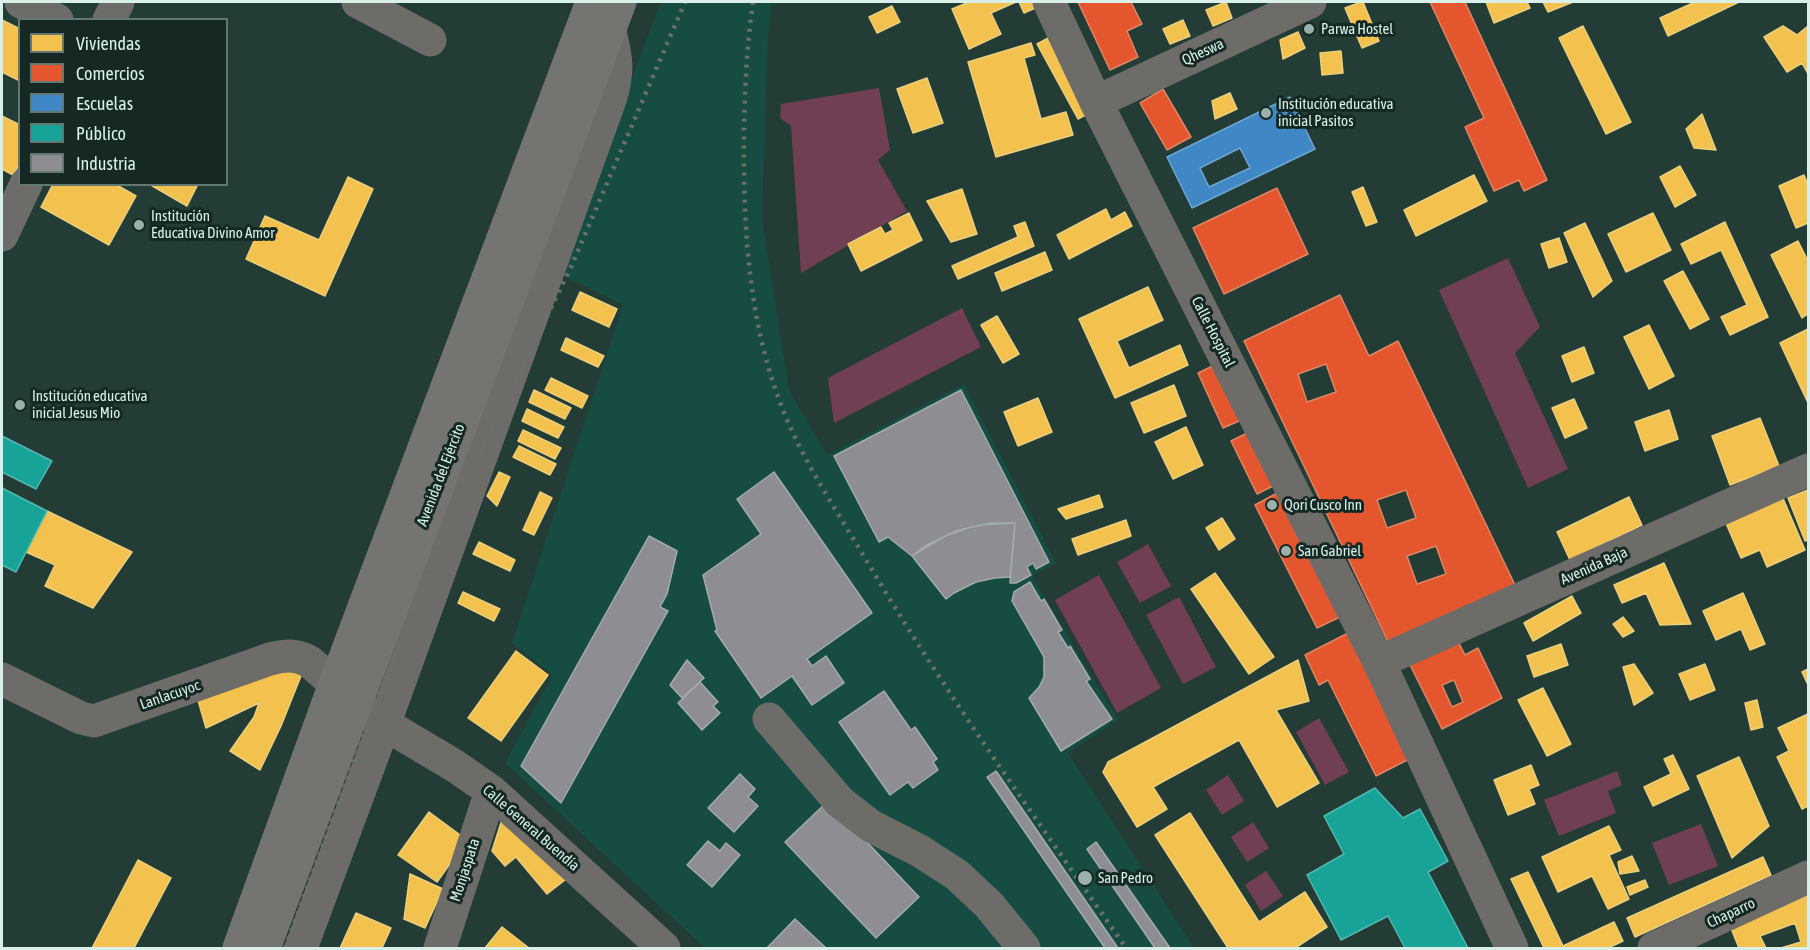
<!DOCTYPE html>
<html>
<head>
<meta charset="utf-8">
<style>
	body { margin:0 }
	#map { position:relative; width:1810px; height:950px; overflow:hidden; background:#243c36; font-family:"Asap Condensed",sans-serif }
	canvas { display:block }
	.frame { position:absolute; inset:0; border:3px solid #d8f0e9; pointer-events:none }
	.legend { position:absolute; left:18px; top:18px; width:210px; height:168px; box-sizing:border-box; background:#152823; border:2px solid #637872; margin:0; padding:8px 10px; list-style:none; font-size:18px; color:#d8f0e9 }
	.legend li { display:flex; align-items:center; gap:12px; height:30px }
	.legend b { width:30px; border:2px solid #637872 }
</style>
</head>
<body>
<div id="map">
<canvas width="1810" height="950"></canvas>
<div class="frame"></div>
<ul class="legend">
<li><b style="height:16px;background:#f2c14e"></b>Viviendas</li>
<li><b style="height:16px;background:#e4572e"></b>Comercios</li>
<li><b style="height:16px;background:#3f88c5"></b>Escuelas</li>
<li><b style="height:16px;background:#17a398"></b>Público</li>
<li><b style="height:16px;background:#8d8d92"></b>Industria</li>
</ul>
</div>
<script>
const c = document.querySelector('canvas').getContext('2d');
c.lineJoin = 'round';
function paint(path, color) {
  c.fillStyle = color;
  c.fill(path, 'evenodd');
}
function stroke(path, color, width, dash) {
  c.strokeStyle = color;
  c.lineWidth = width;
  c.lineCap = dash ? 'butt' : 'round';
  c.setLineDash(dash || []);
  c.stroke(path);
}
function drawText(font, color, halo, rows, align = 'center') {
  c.font = font + ' "Asap Condensed",sans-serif';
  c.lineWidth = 6;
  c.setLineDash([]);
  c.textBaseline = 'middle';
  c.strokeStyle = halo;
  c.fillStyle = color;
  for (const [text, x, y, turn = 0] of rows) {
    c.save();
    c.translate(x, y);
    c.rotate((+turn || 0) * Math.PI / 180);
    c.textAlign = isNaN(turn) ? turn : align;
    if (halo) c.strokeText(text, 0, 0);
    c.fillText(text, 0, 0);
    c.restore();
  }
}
paint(new Path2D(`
	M661,2H772L768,37L762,219L789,390L827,455L964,384L1056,563L1032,576L1118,720L1068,753L1194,948H705L505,763L553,675L512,643L623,305L558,273Z`), '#164c41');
paint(new Path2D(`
	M879,88L890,150L878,160L907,211L801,273L791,126L780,118L781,104Z
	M1508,258L1540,327L1515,353L1568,469L1528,488L1439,290Z
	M962,308L981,347L834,423L828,378Z
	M1148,544L1171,586L1140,603L1117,562Z
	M1099,575L1161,688L1117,713L1055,600Z
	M1179,597L1216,667L1183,684L1146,615Z
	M1319,718L1349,772L1325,785L1296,732Z
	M1617,771L1622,785L1608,791L1616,813L1559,836L1544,800Z
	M1228,775L1244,801L1222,815L1206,790Z
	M1253,822L1269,848L1247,862L1231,837Z
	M1701,824L1718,866L1669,885L1652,843Z
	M1266,871L1283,896L1261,911L1245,885Z`), '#713f53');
const homes = new Path2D(`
	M969,2H1016L991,13L1001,34L969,49L952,9Z
	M1019,2H1038L1040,6L1024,13Z
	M1226,2L1232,18L1213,26L1206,10Z
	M1361,2H1363L1379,41L1362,48L1345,8Z
	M1486,2H1527L1530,8L1494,23Z
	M1543,2H1573L1548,12Z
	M1695,2H1739L1668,36L1660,18Z
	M892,6L900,22L877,33L869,17Z
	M2,20L20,29V81L2,72Z
	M1183,20L1190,36L1170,44L1163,29Z
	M1583,26L1631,122L1606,134L1559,38Z
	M1783,26L1797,35L1808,26V74L1802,63L1787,72L1764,37Z
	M1298,32L1305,48L1283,59L1280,40Z
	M1054,35L1095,110L1078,119L1037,44Z
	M1031,43L1035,55L1024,58L1041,119L1066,112L1073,135L996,157L968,62Z
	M1341,51L1343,73L1322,75L1320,53Z
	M927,78L943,123L913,133L897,89Z
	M1230,93L1237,109L1215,119L1212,101Z
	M1702,114L1716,150L1694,148L1686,129Z
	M2,116L20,125V163L13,175L2,169Z
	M1680,166L1696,195L1675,207L1660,177Z
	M1474,175L1487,201L1416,236L1404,210Z
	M1804,175L1808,185V223L1796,228L1779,186Z
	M348,177L373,189L325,296L246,259L265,216L319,240Z
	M53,184H115L136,196L109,245L41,207Z
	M149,184H198L187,206Z
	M1363,187L1377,222L1366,226L1352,192Z
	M962,189L977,234L951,242L927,201Z
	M1106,209L1111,220L1125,212L1132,226L1069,259L1057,235Z
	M909,213L922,240L861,271L848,244L881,227L885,234L893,230L889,223Z
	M1653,213L1671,250L1626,272L1608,234Z
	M1025,222L1034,246L958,279L952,266L1018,237L1014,226Z
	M1725,222L1768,317L1730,335L1721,317L1747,305L1721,250L1691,264L1681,244Z
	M1585,223L1612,281L1593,297L1564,233Z
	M1559,238L1567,262L1549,268L1541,244Z
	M1798,241L1808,261V314L1802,318L1771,255Z
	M1045,252L1052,270L1002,291L995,273Z
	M1683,271L1709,319L1690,329L1664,281Z
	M1148,287L1163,320L1117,341L1129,368L1180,345L1188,365L1115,398L1079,319Z
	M580,292L617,309L609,327L572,310Z
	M997,316L1019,354L1003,363L981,325Z
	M1649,325L1674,376L1649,389L1624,337Z
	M1808,329V403L1780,343Z
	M566,338L604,356L598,367L561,350Z
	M1584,347L1594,373L1572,382L1562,356Z
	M551,378L588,396L582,408L545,390Z
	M1174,385L1186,416L1144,433L1131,403Z
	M534,390L571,408L565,419L529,402Z
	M1038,398L1052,432L1018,446L1004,412Z
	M1574,399L1587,428L1565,438L1552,408Z
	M527,409L564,427L558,438L522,421Z
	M1669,410L1678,439L1645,451L1635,422Z
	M1760,418L1779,466L1730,485L1712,436Z
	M1186,427L1203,465L1173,479L1155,442Z
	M523,430L561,448L555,459L518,441Z
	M519,446L556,464L550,475L513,457Z
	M499,472L510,477L497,506L487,496Z
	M1808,490V540L1805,541L1788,498Z
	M540,492L552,498L534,535L523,530Z
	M1099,495L1103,507L1066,519L1058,509Z
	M1782,496L1805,550L1767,567L1760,550L1741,558L1725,521Z
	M1629,497L1642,525L1570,560L1557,532Z
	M47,511L132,552L93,608L45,586L55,565L26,552Z
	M1222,518L1235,539L1219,550L1206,528Z
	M1126,520L1131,536L1078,555L1072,539Z
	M479,542L515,560L510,571L473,554Z
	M1664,563L1691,624L1660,625L1646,593L1622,603L1614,585Z
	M1215,573L1274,657L1249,674L1191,589Z
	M463,592L500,609L494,621L458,603Z
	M1743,593L1765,644L1750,650L1741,629L1716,640L1703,611Z
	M1572,596L1581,613L1533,641L1524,623Z
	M1623,617L1634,631L1623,637L1613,624Z
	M1561,644L1568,665L1534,677L1527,656Z
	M516,651L548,675L501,741L468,718Z
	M1298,660L1309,701L1276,710L1319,783L1277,807L1239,740L1153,787L1167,809L1137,827L1103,772L1108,762Z
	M289,664L301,676L281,726L260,770L230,751L254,717L259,703L206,728L197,697Z
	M1634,664L1653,693L1634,705L1623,667Z
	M1705,664L1715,690L1690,700L1679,674Z
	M1808,669V685L1802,672Z
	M1543,688L1571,744L1547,756L1518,700Z
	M1757,700L1763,727L1751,730L1745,703Z
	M1808,714V806L1802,809L1777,757L1789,751L1778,728Z
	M1673,755L1689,789L1653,806L1644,787L1671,774L1664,759Z
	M1739,757L1769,826L1732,858L1697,776Z
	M1531,765L1539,785L1529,789L1535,804L1508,815L1494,780Z
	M505,810L565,880L547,894L516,857L505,866L492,851Z
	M429,812L467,840L437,882L398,855Z
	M1190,813L1259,922L1305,892L1327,927L1295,948H1228L1155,835Z
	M1609,826L1621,850L1609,855L1629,899L1608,909L1592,876L1558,892L1542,857Z
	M1632,856L1639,871L1620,874L1618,862Z
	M1763,857L1771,875L1635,937L1627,918Z
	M138,860L171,878L134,948H92Z
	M1528,872L1563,946L1614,922L1623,941L1608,948H1544L1511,879Z
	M410,874L443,889L425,928L404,919Z
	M1645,880L1648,887L1630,895L1627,887Z
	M1808,889V948H1781L1801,942L1795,923L1760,936L1766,948H1739L1728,921Z
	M356,913L391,928L382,948H340Z
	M502,927L529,948H485Z`);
paint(homes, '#f2c14e');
stroke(homes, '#eacf7c', 1.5);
const shops = new Path2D(`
	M1078,2H1131L1142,24L1127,31L1138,57L1110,70Z
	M1430,2H1465L1547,180L1524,191L1519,180L1494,191L1465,127L1484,118Z
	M1163,89L1191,137L1167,150L1140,103Z
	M1277,188L1308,254L1224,294L1193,228Z
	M1340,295L1369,356L1398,341L1516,587L1391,648L1244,341ZM1326,364L1336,392L1307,402L1298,374ZM1406,490L1416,518L1387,528L1377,500ZM1436,546L1446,574L1417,584L1407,556Z
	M1221,362L1246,418L1223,428L1198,373Z
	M1251,431L1277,484L1257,494L1231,441Z
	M1279,492L1342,616L1317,628L1255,505Z
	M1350,632L1413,757L1376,776L1328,680L1319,685L1305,655Z
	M1456,637L1465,655L1478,648L1502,698L1442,729L1408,661ZM1454,680L1463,702L1452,707L1442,685Z`);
paint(shops, '#e4572e');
stroke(shops, '#e08566', 1.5);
const schools = new Path2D(`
	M1290,97L1315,149L1192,208L1167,157ZM1240,148L1250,168L1209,187L1200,168Z`);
paint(schools, '#3f88c5');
stroke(schools, '#6da7d0', 1.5);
const public = new Path2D(`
	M2,436L52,461L36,489L2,472Z
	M2,488L47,511L16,572L2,565Z
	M1375,788L1403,818L1420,809L1448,861L1428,872L1468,948H1405L1388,916L1341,940L1307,875L1344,854L1324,816Z`);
paint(public, '#17a398');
stroke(public, '#51bab0', 1.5);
const industry = new Path2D(`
	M961,390L1049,562L1036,569L1033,563L1027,567L1031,575L1016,583H1010L1015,523L980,525L956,531L925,546L912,556L888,537L879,542L834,456Z
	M774,472L872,613L807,659L812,666L826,656L844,683L812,705L792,676L761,698L715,631L717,630L703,575L761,534L737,499Z
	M991,523H1015L1010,577L995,578L976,582L954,593L946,599L912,556L945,536L968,528Z
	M649,536L677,551L667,594L660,607L668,611L561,803L521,766Z
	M1030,582L1041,601L1044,599L1062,630L1058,632L1068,648L1070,646L1090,679L1086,681L1112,719L1061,751L1029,698L1039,687L1044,677V657L1012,601L1014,592Z
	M687,660L704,678L682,698L670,685Z
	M700,682L718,702L713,706L720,713L702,730L678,703Z
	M884,691L911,730L915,727L937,759L933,762L938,770L913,788L908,782L890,795L839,722Z
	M996,771L1118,948H1105L987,777Z
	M740,774L755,789L748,797L758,806L734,832L708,808Z
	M828,801L919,897L876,938L785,842Z
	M708,841L720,851L726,843L740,855L712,887L687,865Z
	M1096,842L1170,948H1155L1087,849Z
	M795,919L826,948H767Z`);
paint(industry, '#8d8d92');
stroke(industry, '#a4abac', 1.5);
stroke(new Path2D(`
	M21,2L57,20
	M358,2L430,40
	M1049,2L1096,102L1379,662L1512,948
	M109,20L118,2
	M1096,102L1310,2
	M2,235L26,184
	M1379,662L1808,470
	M2,679L81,718L94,721L270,659C285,655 296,654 310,662L371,716L455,766L491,791L664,948
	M769,719L840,802L871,826L920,851L957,875L989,905L1024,948
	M301,948L384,725L610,100C619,71 617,58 609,28
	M440,948L491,791
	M1654,948L1808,877`), '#6d6c69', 33);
stroke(new Path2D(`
	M239,948L335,684L592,2
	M264,948L620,2`), '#747570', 33);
stroke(new Path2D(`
	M753,2C747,43 745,86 744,128C743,217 747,310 777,394C796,449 829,499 859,548C940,686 1035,817 1126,948
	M285,948L371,716L430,566L485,444L571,267L685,2`), '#6a716d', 4.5, [3, 6]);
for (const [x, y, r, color] of [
	[1309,29,6,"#99b1aa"],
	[1266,113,6,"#99b1aa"],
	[139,225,6,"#99b1aa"],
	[20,405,6,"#99b1aa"],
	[1272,505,6,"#99b1aa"],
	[1286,551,6,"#99b1aa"],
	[1085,878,8,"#99b1aa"]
]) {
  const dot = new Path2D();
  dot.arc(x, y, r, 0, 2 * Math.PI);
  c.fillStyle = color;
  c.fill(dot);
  stroke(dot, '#152823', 2);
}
drawText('15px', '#d8f0e9', '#152823', [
	["Parwa Hostel",1321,29],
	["Institución educativa",1278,104],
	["inicial Pasitos",1278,121],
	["Institución",151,216],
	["Educativa Divino Amor",151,233],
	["Institución educativa",32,396],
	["inicial Jesus Mio",32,413],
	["Qori Cusco Inn",1284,505],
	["San Gabriel",1298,551],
	["San Pedro",1098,878]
], 'left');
drawText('15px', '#d8f0e9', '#152823', [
	["Qheswa",1203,52,-25],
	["Calle Hospital",1213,332,63],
	["Avenida del Ejército",441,475,-69],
	["Avenida Baja",1594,566,-24],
	["Lanlacuyoc",170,695,-19],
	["Calle General Buendía",531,828,41],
	["Monjaspata",465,870,-72],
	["Chaparro",1731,913,-25]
]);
</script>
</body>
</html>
